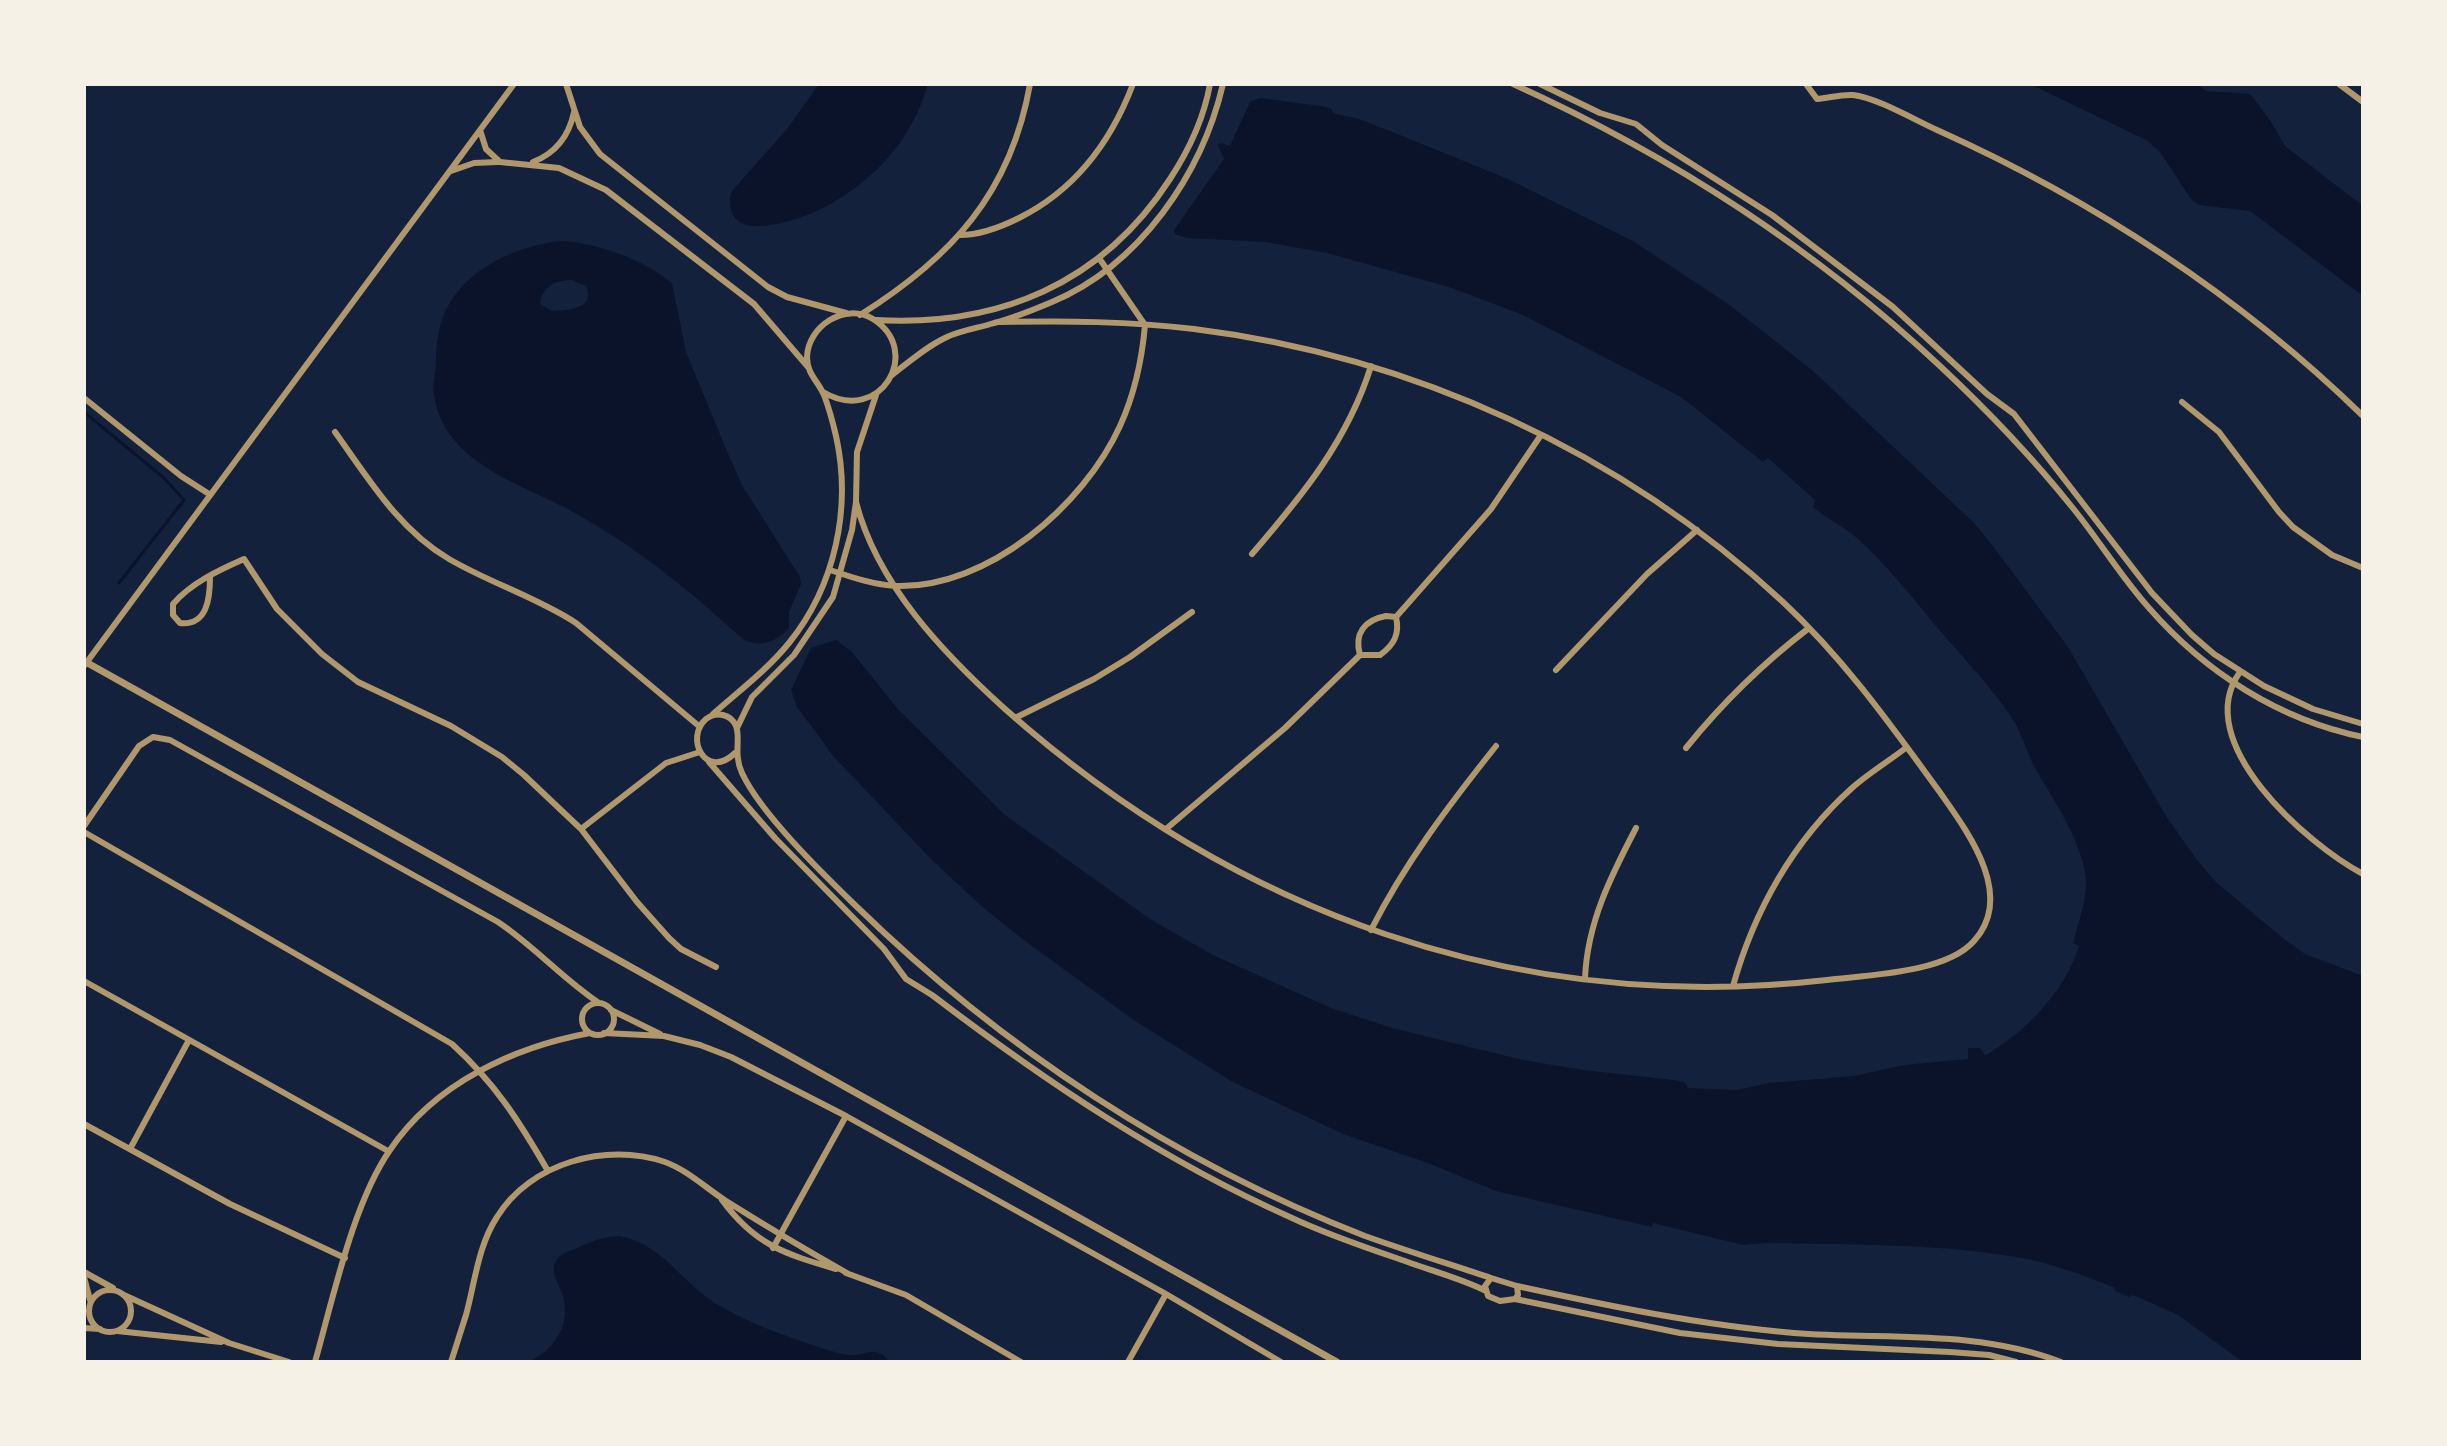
<!DOCTYPE html>
<html>
<head>
<meta charset="utf-8">
<style>
	body { margin:0 }
	#map { position:relative; width:2447px; height:1446px; overflow:hidden; background:#14213d; font-family:"PT Serif",serif }
	canvas { display:block }
	.frame { position:absolute; inset:0; border:86px solid #f6f1e7; pointer-events:none }
</style>
</head>
<body>
<div id="map">
<canvas width="2447" height="1446"></canvas>
<div class="frame"></div>
</div>
<script>
const c = document.querySelector('canvas').getContext('2d');
c.lineJoin = 'round';
function paint(path, color) {
  c.fillStyle = color;
  c.fill(path, 'evenodd');
}
function stroke(path, color, width, dash) {
  c.strokeStyle = color;
  c.lineWidth = width;
  c.lineCap = dash ? 'butt' : 'round';
  c.setLineDash(dash || []);
  c.stroke(path);
}
paint(new Path2D(`
	M819,84H928C917,122 896,155 865,180C852,191 834,203 819,210C791,223 721,246 731,192L787,129Z
	M2030,84H2197L2206,91L2250,94L2270,120L2285,146L2363,206V296L2250,211L2199,205L2190,198L2160,152L2146,140Z
	M1260,98L1322,106L1332,109L1333,113L1359,119L1400,135L1508,179L1633,241L1728,304L1812,370L1974,523L1993,546L2068,647L2166,816L2197,860L2217,883L2284,939L2305,954L2363,976V1362H2243L2178,1315L2133,1295L2129,1297L2115,1291V1288C2085,1276 2054,1264 2022,1258C1938,1243 1850,1245 1766,1243L1743,1245L1653,1223L1652,1227L1496,1191L1428,1163L1343,1134L1231,1081L1135,1021L1017,935L979,904L930,858L834,757L797,707L791,690L811,648L836,640L852,652L898,709L1005,815L1150,919L1213,955L1331,1008L1392,1028L1523,1060L1584,1070L1673,1080L1685,1082L1688,1088L1737,1090L1769,1083L1854,1076L1904,1065L1968,1059V1048H1980L1985,1055L1988,1054C2028,1029 2065,991 2079,946L2073,943C2079,920 2089,895 2085,872C2078,836 2056,804 2038,773C2027,756 2023,734 2012,718C1992,688 1966,661 1942,633C1915,601 1889,567 1857,538C1843,526 1827,519 1813,507L1815,500L1768,458L1763,462L1681,397L1523,315L1449,287L1327,253L1266,242L1187,238L1175,234L1174,230L1224,159L1218,145L1221,143L1230,146L1250,102Z
	M559,241C593,241 647,261 672,283L686,352L729,456L742,485L800,577L801,584L789,612V628C777,641 762,648 744,640C703,603 662,568 615,537C600,528 584,518 568,509C518,483 445,462 434,396C432,384 436,372 436,360C436,344 438,328 445,312C465,269 514,247 559,241ZM572,280L586,286C596,309 568,310 552,311L540,304C542,286 556,280 572,280Z
	M619,1236C656,1243 672,1268 699,1291C717,1307 741,1317 763,1327C777,1333 840,1356 851,1355C868,1355 878,1344 889,1362H528C554,1350 571,1326 563,1296C560,1284 549,1273 556,1261C560,1253 570,1251 577,1248C592,1241 603,1237 619,1236Z`), '#0b132b');
stroke(new Path2D(`
	M84,412L164,478L184,500L119,583`), '#0b132b', 3);
stroke(new Path2D(`
	M566,84L580,127L600,154L768,287L787,297L846,313
	M1513,84C1670,155 1814,248 1940,366C1987,410 2032,457 2072,507C2099,540 2121,577 2149,608C2205,672 2279,720 2363,737
	M1540,84L1600,113L1636,124L1662,145L1772,215L1893,307L1987,394L2014,414L2152,593L2192,635L2214,654L2264,686L2313,709L2363,724
	M1806,84L1817,99C1829,98 1842,94 1853,95C1875,97 1915,120 1937,130C2093,200 2240,296 2363,416
	M2339,84L2363,102
	M480,130L486,149L500,162L559,168L606,190L754,304L808,367
	M533,162C556,153 569,136 574,112
	M451,171L474,163L498,162
	M960,235C981,235 1001,227 1019,218C1075,190 1111,142 1133,84
	M860,315C951,258 1011,193 1030,84
	M876,320C998,327 1102,284 1170,179C1189,150 1204,118 1210,84
	M892,375C909,362 927,346 947,337C962,330 979,328 994,323C1014,318 1033,310 1052,302C1140,265 1202,174 1223,84
	M84,398L181,476L209,494
	M2182,402L2219,432L2279,512L2293,527L2332,555L2363,568
	M335,432C368,478 399,530 449,559C490,583 536,597 576,623L700,727
	M856,502C877,584 943,653 1005,709C1236,914 1517,1015 1827,980C1868,975 1946,973 1974,941C2016,895 1967,831 1939,791C1890,724 1844,659 1783,602C1622,452 1412,356 1194,329C1129,321 1065,321 1000,322
	M1252,554C1302,496 1348,440 1371,366
	M830,570C851,577 874,585 896,586C988,589 1084,505 1120,426C1135,393 1142,360 1145,325L1099,258
	M210,577C210,599 207,626 180,623L173,615V604C191,583 219,570 244,559L277,609L322,654L358,682L451,726L502,757L524,775L581,829L637,902L669,938L681,949L716,967
	M1386,616L1396,617C1400,634 1394,645 1380,655H1360C1354,634 1364,620 1386,616Z
	M1396,617L1491,509L1541,435
	M84,666L514,84
	M1556,670L1647,574L1697,530
	M2240,672C2189,742 2308,845 2363,874
	M713,714C739,691 767,670 789,643C835,586 852,508 836,436C833,423 829,408 824,395C818,381 807,374 807,357C808,326 845,302 873,319C924,351 880,426 823,392
	M1015,718L1094,679L1130,657L1192,612
	M737,728L752,697L794,655L833,597L852,530L856,502L857,452L876,395
	M1686,748C1723,702 1762,664 1809,628
	M735,753C706,781 684,738 706,719C716,711 731,714 736,726C741,738 733,754 742,773C761,814 823,874 856,906C1002,1048 1175,1162 1365,1236C1407,1251 1449,1264 1491,1278
	M709,762L775,838L884,949L906,979L932,995C1045,1081 1162,1160 1292,1218C1328,1235 1367,1248 1405,1261C1432,1271 1459,1278 1484,1290
	M84,826L139,746L153,737L170,740L498,922C534,946 563,979 599,1003
	M581,829L666,763L700,752
	M1166,829L1285,728L1360,655
	M84,832L452,1044C495,1083 519,1121 548,1171
	M1371,930C1405,863 1449,805 1496,746
	M1585,979C1587,923 1611,876 1636,828
	M84,981L388,1151
	M1733,986C1754,911 1793,841 1852,788C1869,773 1889,761 1907,747
	M582 1019a16 16 0 1 1 32 0a16 16 0 1 1-32 0Z
	M611,1010L660,1034
	M604,1033L664,1036L700,1045L731,1057L846,1116L1166,1294L1281,1362
	M84,1124L230,1204L345,1258
	M130,1149L189,1040
	M722,1200C755,1245 785,1254 836,1269
	M773,1248L846,1116
	M84,1272L113,1288
	M846,1273L906,1295L1021,1362
	M84,1277L90,1300
	M1517,1286C1609,1306 1700,1325 1794,1333C1884,1340 1975,1329 2061,1362
	M89 1311a21 21 0 1 1 42 0a21 21 0 1 1-42 0Z
	M124,1295L229,1343L289,1362
	M1515,1299L1518,1295L1517,1286L1491,1278L1485,1286L1488,1296L1500,1301L1515,1299L1680,1333L1778,1344L1950,1352L1989,1355L2016,1362
	M84,1328L100,1329
	M117,1331L221,1342
	M315,1362C333,1299 353,1203 390,1150C435,1083 514,1047 590,1033
	M451,1362C456,1346 461,1331 466,1315C475,1282 478,1246 497,1217C530,1163 606,1142 665,1162C687,1170 706,1188 726,1201C766,1226 806,1250 847,1273
	M1128,1362L1166,1294`), '#b1986c', 6);
stroke(new Path2D(`
	M84,661L1337,1362`), '#b1986c', 7);
</script>
</body>
</html>
